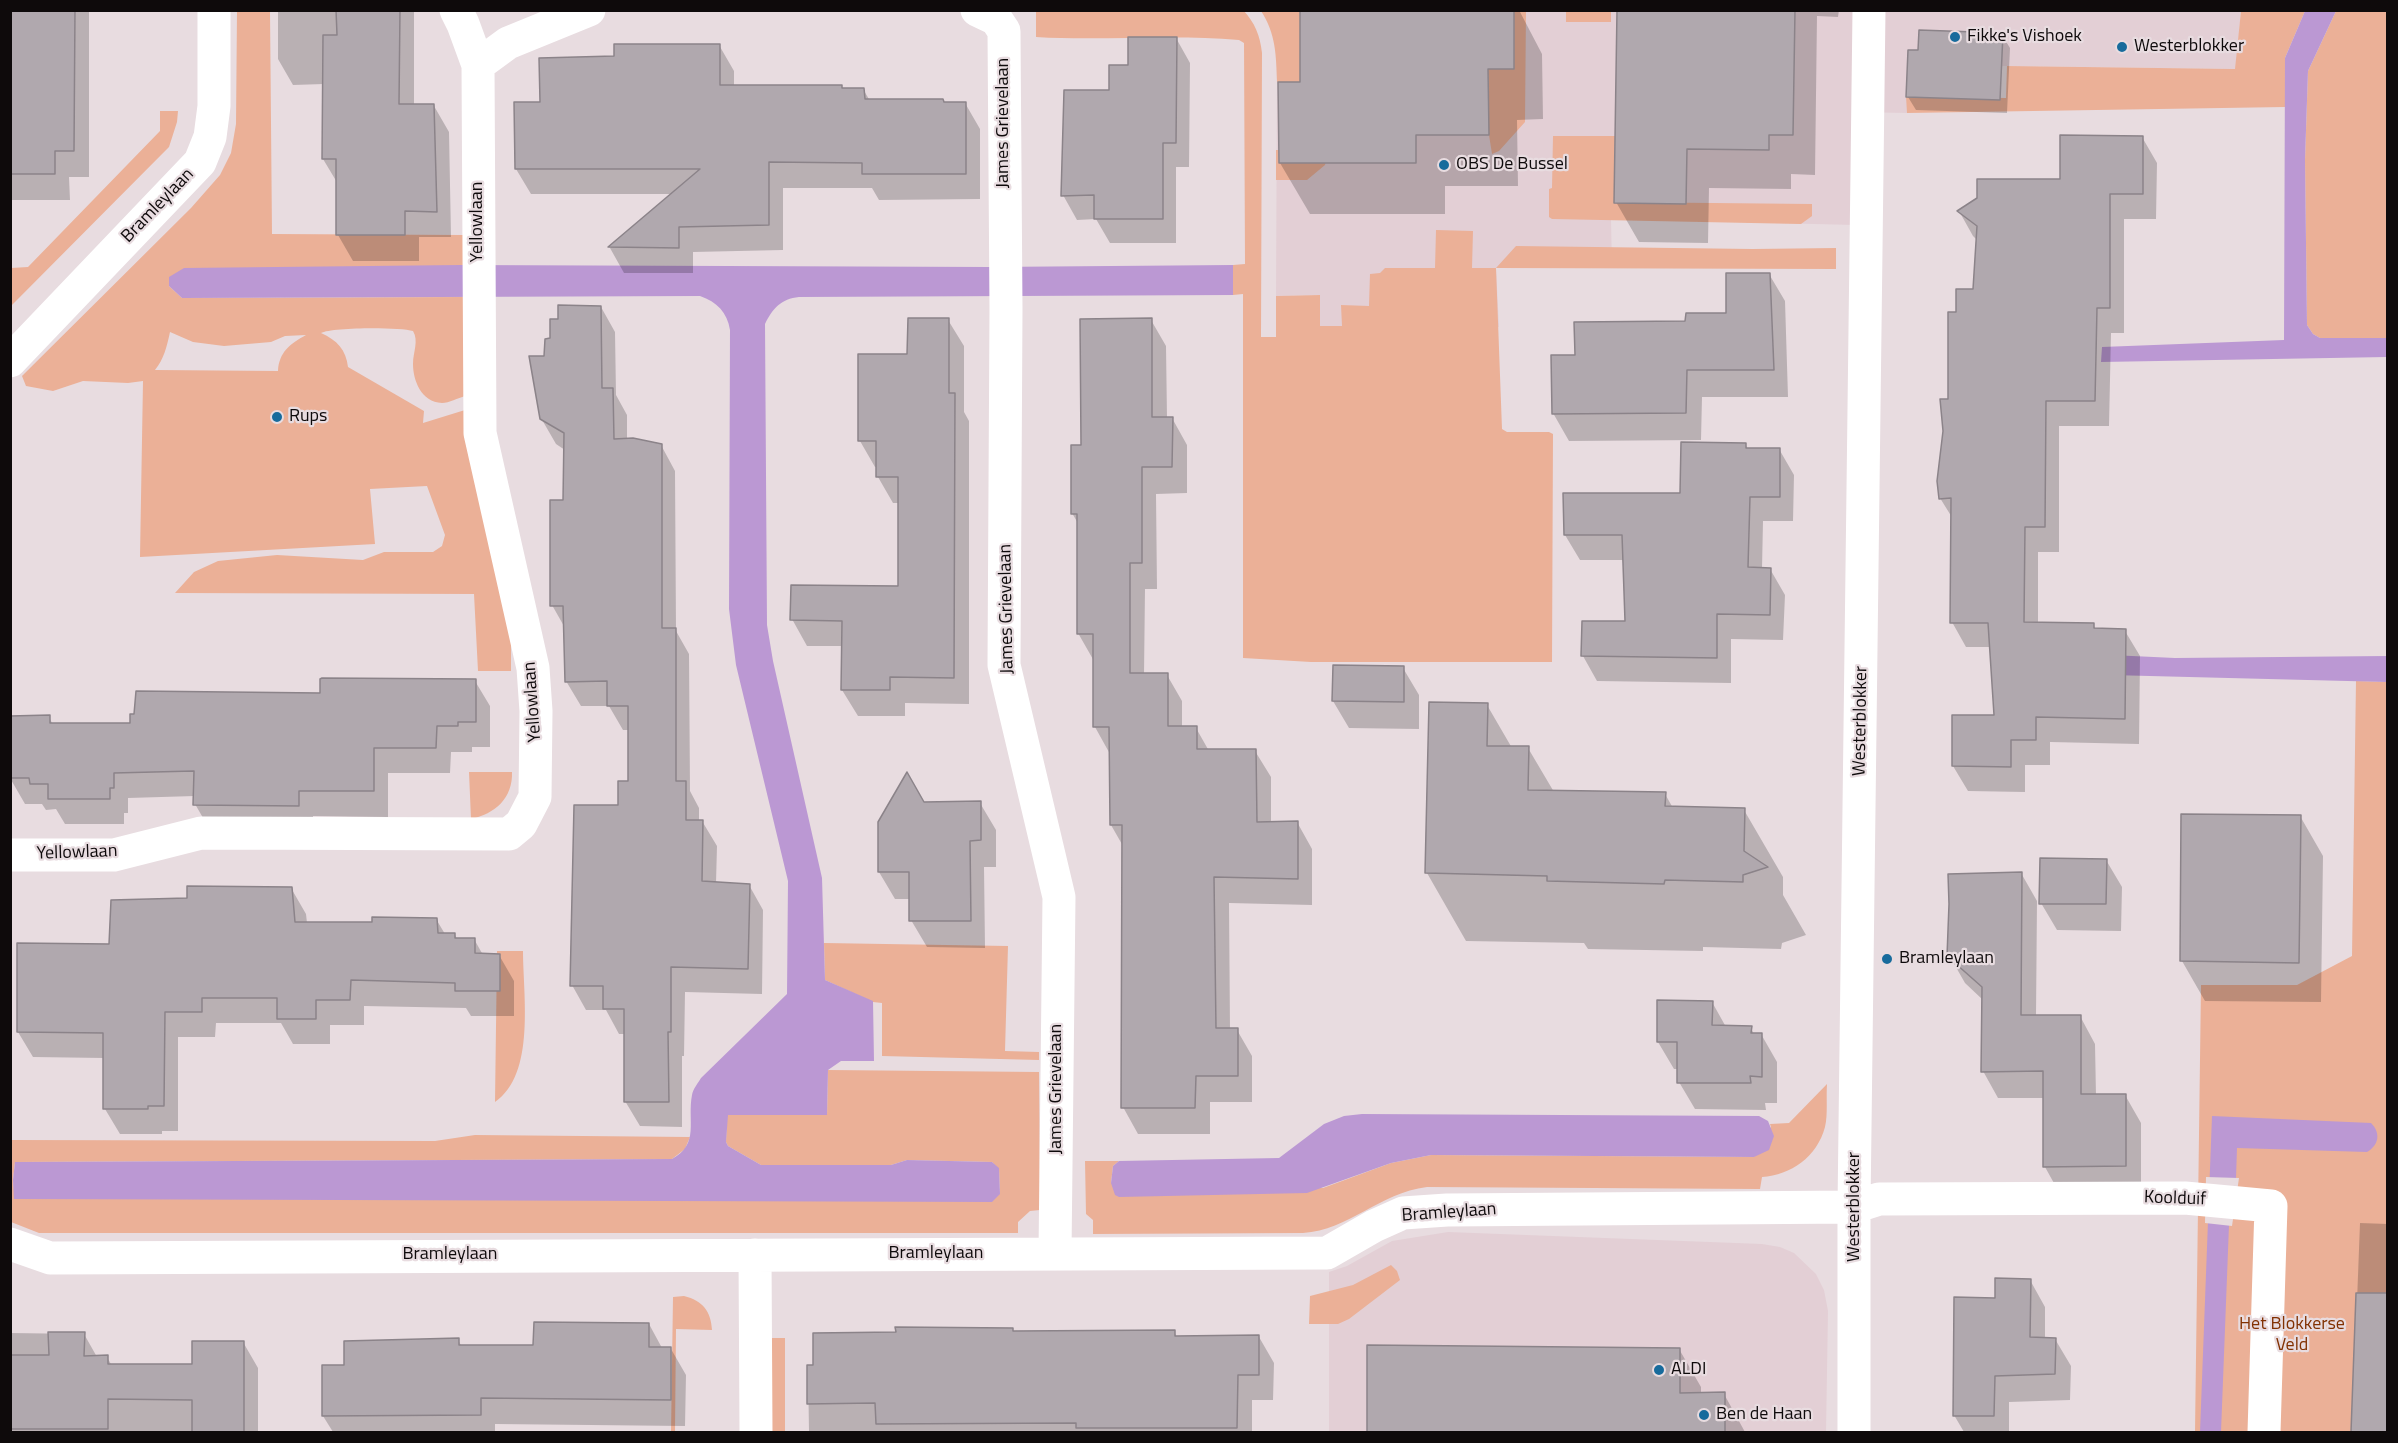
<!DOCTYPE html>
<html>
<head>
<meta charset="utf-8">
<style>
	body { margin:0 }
	#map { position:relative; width:2398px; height:1443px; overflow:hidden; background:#e8dce0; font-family:"Titillium Web",sans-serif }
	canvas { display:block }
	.frame { position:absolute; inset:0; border:12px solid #0e0a0b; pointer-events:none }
</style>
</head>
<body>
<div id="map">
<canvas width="2398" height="1443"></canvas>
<div class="frame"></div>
</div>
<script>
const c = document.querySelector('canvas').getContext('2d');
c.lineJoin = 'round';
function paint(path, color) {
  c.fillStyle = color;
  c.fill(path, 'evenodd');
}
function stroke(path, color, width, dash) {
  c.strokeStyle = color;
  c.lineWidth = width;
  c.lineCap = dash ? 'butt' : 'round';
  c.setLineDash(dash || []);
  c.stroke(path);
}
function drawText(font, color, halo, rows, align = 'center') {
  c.font = font + ' "Titillium Web",sans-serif';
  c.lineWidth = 4.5;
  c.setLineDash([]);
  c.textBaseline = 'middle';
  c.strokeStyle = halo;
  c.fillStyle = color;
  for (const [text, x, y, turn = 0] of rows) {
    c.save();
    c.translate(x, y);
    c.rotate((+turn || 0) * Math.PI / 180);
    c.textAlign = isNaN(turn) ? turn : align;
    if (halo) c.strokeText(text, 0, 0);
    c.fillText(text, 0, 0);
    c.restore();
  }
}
paint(new Path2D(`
	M1296,11H2241L2236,69L2007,66L1907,68V113L1856,112L1855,225L1611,219L1612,268H1496L1499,327L1342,305V327L1320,326V295L1276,296L1277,77L1296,78Z
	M1448,1232L1762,1244L1780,1247L1794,1253L1816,1274L1824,1290L1828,1311L1826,1432H1329V1272L1347,1266L1392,1241Z`), '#e3cfd5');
paint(new Path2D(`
	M1243,10C1255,23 1260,35 1262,53L1261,337H1276V296L1320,295V326H1342L1341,305L1369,306L1370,274L1380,273L1385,268H1435L1436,230L1473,231L1472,268H1496L1516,246L1753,249L1836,248V269L1496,268L1502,429L1507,432H1549L1553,434L1552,662H1311L1243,658V294L1233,295V265L1245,264L1244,43L1239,40C1171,34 1103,41 1036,37V11Z
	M237,11H270L272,234L464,235L466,266L309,268L169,286L182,298L466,297L465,396C458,398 449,403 442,403C421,402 413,380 413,364C413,352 419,341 413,331C400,327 332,327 321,333C337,340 346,350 348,367L424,411L423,423L465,410L511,637V671H478L474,594L175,593L194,572L218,561L277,555L363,560L384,552H433L442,546L445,535L427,486L370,489L375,544L140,557L143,381L128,383L83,381L53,391L26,386L22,376L191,208L220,175L231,153L236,124ZM170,332L193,342L224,346L271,342L285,336L306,335C290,344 279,352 278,371L155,370C164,359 167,346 170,332Z
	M1261,11H1300L1305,82H1277C1276,55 1276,34 1261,11Z
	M1514,11H1526L1525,122L1499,151L1492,154L1489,135L1488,69H1513Z
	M1566,11H1611V22H1566Z
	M2241,11H2305L2285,58V107L1907,113L1906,96L2006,98L2007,66L2235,69Z
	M2336,11H2387V338H2320L2313,334L2307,325L2305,160L2308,71Z
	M160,111H178L177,122L169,147L11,306V268L28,267L160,131Z
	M1553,136H1615L1614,202L1812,204V216L1801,224L1552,219L1549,217V189L1552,188Z
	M1276,150H1328L1325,165L1307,180H1276Z
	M2356,681L2387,682V1432H2195L2201,985H2297L2352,956Z
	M469,772H512C513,798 495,814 471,819Z
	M824,943L1008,946L1005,1051L1039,1052V1060L882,1056V1003L873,1002L825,980Z
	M497,951H523C523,995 536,1074 495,1102Z
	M828,1070L1039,1072L1040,1210L1030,1211L1018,1222V1233H39L11,1222L10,1140L435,1141L475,1135L690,1137L685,1149L672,1159L15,1162L13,1180L15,1199H518L1000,1194L999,1169L992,1162L907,1160L891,1165H761L728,1146L726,1142L727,1115H827Z
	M1827,1084C1826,1098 1828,1114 1825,1127C1817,1157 1791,1175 1762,1177L1760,1189L1427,1187C1379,1193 1349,1230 1303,1233L1093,1234V1220L1086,1214L1085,1161H1119L1113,1166L1111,1183L1323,1188L1391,1163L1431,1155L1754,1157L1771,1127L1770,1124L1789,1123Z
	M1391,1265L1397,1271L1400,1280L1349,1319L1338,1324H1309L1310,1296L1353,1285Z
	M684,1296C703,1301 711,1311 712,1330L676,1329L675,1432H671L673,1297Z
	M769,1338H785V1432H769Z`), '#ebb097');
paint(new Path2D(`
	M2305,11H2336L2308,71L2305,160L2307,325L2313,334L2320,338H2387V357L2101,362L2102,347L2284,340L2285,58Z
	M461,265L990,267L1233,265V295L799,297C781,299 773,308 765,324L767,625L773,661L822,878L825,980L873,1001L874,1061H841L828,1070L827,1115H728L726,1142L728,1146L761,1165H891L907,1160L992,1162L999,1168L1000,1194L992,1202L14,1199L13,1180L15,1162L672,1159C700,1144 687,1121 692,1095C693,1089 698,1083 701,1078L787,994L788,881L736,665L729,609L730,330C727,312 717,302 700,296L182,298L169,286V277L184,268Z
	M2111,655L2175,658L2387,656V682L2110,675Z
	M1362,1114L1759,1116L1768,1121L1774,1136L1769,1150L1754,1157L1431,1155L1391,1163L1307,1193L1119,1197L1115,1195L1111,1183L1113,1166L1119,1161L1279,1158L1324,1124L1344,1116Z
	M2212,1116L2371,1123C2381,1133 2379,1145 2367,1152L2237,1148L2236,1178L2229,1225L2221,1432H2200Z`), '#bb98d3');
paint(new Path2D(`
	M2206,1177L2239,1178L2232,1226L2205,1223Z`), '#e8dce0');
paint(new Path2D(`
	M10,10H89V177H69L70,200H10Z
	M278,10H414V106H434L449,132L451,237H419V261H353L338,235V184L323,159L324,84L293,85L278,59Z
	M1302,10H1519L1542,54L1543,119L1517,120L1518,186H1445V214H1310L1280,163L1302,84Z
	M1618,10H1839L1838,17L1817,16L1815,175L1791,174V189L1709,188L1708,243L1639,242L1616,202Z
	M2002,35L2010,48L2007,113L1916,110L1908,97L1920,52Z
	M1176,38L1190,63L1189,167H1176V243H1110L1096,219L1077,220L1063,195L1111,92Z
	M719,45L734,71V86L841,87L843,89H863L870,101L965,103L980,129V199L879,200L872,188H783V250L693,252V273H624L610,248L673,194H531L516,169L541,103L616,58Z
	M2142,137L2157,163L2156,219H2124V333H2111L2109,426H2059V552H2038V623L2093,624L2096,630L2125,631L2140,656L2139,744L2050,742V765H2025V792L1968,791L1953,766V716H1995L1991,647H1966L1952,622L1953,519L1940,498L1957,314L1975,290L1977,240L1973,236L1959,211L2062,181Z
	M1769,274L1785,301L1788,397H1702L1701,440L1569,441L1553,413L1576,356L1687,323L1728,314Z
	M601,307L615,332L616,395L627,415V440L661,445L675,471L676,631L689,654L690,791L699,808V821H702L717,846L716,883L749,885L763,910L762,994L685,992L684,1056H682V1127L640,1126L625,1101L626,1034H619L606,1010H586L572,985L620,806L630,782V730H623L609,706H581L566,681L565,628L552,605L565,502V450L556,444L541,418L546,358L560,321Z
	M948,320L964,346V412L969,421V704L905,703V716H858L842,690L843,646H807L792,619L900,587V503H893L878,477V467H875L860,441L908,355Z
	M1151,320L1166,346L1167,418H1172L1187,445V493L1156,494L1157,589H1145L1144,675H1167L1182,701V728H1196L1209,751H1255L1271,777V823L1297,822L1312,849V905L1229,903L1230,1030H1237L1252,1056V1102H1210V1134H1138L1123,1107V846L1111,825L1110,754L1095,727L1094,661L1078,633L1079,525L1072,513L1082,446Z
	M1745,444L1748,449H1779L1794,475L1793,521H1763L1762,569H1770L1785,595L1783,640L1731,639V683L1597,681L1583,656L1626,623L1625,560H1580L1565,535L1682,494Z
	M1334,667L1403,668L1419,695V729L1349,728L1333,701Z
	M475,681L490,706V747H472V752H451L450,773H388V817L313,816V831L210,830L195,804V796L128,798V813H124V824H65L56,809L46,810L42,804H25L10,778V717H49L53,725L131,724L322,694Z
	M1487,705L1512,748H1528L1554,792L1665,794L1673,808L1744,810L1783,877V895L1806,935L1782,943L1781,949L1703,947V951L1588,949L1584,943L1466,941L1427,873Z
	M924,803H980L996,830V867H984L985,948L927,947L911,920V899H895L879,872Z
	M2300,816L2323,856L2321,1002L2205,1001L2182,961Z
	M2106,860L2122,887L2121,931L2057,930L2041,903Z
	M2021,873L2037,901L2036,1016H2080L2095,1044L2096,1096L2125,1095L2141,1123V1193L2060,1194L2045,1167L2044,1098H1998L1983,1071V1000L1965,983L1949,955Z
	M291,888L306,914L307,923H373L436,919L445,934L455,935L457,939H474L483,955H499L514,981V1016H471L466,1008L364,1006V1025H330V1044H293L281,1023H216L215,1037H178V1131H162V1134H120L105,1109L104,1058L33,1057L18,1032L110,946L189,900Z
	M1712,1002L1726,1027L1751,1028L1754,1034H1761L1777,1062V1103H1765L1766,1110L1695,1109L1679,1082V1069H1674L1658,1042Z
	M2360,1223L2388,1224V1432H2352Z
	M2030,1280L2045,1307V1339H2055L2071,1366L2070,1400L2009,1402V1432H1964L1954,1415L1996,1299Z
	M649,1324L662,1348L671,1349L686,1375L685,1426L495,1424V1432H333L323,1416L346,1366L458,1340L462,1347L534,1346Z
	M1014,1332H1174L1177,1337H1259L1274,1363L1273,1400H1252V1432H809L808,1367Z
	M10,1333L84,1334L97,1357H107L112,1366L194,1365L243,1342L258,1368V1432H10Z
	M1369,1347L1679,1349L1701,1387V1394H1724L1745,1432H1368Z`), '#0003');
const building = new Path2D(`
	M10,10H75L74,151H55V174H10Z
	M336,10H400L399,104H434L437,212L405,211V235H336V159H322L323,35H337Z
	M1300,10H1514V69H1488L1489,135H1416V163H1279L1278,82H1300Z
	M1617,10H1795L1793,135H1769V150L1687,149L1686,204L1614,203Z
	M1919,30L2003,33L2000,100L1906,97L1908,50H1918Z
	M1128,37H1177L1176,143H1163V219H1094V195L1061,196L1064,90H1109V65H1128Z
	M614,44H720V85H842V88H864L865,99H943L944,102H966V174H862V163L769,162V225L679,227V248L608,247L700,169H515L514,102H540L539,58L614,56Z
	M2060,135L2143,136V194H2110V308H2097L2095,401H2046L2045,527H2025L2024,622L2094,623V628L2126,629L2125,719L2036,717V740H2011V767L1952,766V715H1994L1988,623H1950L1951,498L1939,499L1937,481L1943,431L1940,399H1948V312H1956V289H1973L1977,226L1957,211L1977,198V179H2060Z
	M1726,273H1770L1774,370H1687L1686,413L1552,414L1551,355H1575L1574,322L1685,321L1686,313H1726Z
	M558,305L601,306L602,388H613L614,439L633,438L662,444V628H676V781H686V820H703L702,881L750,884L748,969L671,967V1032H668L669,1102H624V1009H603V986H570L574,805H618V781H628V706H607V681L565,682L563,606H550V500H563L564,433L540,419L529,356H544L545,339L550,338V319H558Z
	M908,318H949V393H955L954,678L890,677V690H841L842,621L790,620L791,585L898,586V477H876V441H858V354H907Z
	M1152,318V417H1173L1172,467H1142V563H1130V673H1168V726H1197V749H1256L1257,822L1298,821V879L1214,877L1216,1028H1238V1076H1196L1195,1108H1121L1122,825H1110L1109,727H1093V634H1077V514H1071V445H1081L1080,319Z
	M1681,442L1746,443V448H1780V497H1750L1748,567L1771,568L1770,615L1717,614V658L1581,656L1582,621H1625L1622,535H1564L1563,493H1680Z
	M1333,665L1404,666V702L1332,701Z
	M322,678L476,679V722H458V726H437L436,748H374V791H299V806L193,805L194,771L114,773V788H110V799H48V784H30L29,778H10V716L50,715V723H130V714H134L136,691L320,693V679Z
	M1429,702L1488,703L1487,746H1529L1528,790L1666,792L1665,806L1745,808L1744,851L1768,867L1743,875V882L1665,880L1664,884L1547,881V876L1425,873Z
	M907,772L924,802L981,801V840L970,841L971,921H909V872H878V822Z
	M2181,814L2301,815L2299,963L2180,961Z
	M2040,858L2107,859L2106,904H2039Z
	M2022,872L2021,1015H2081V1094H2126V1166L2043,1167V1071L1981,1072L1982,987L1947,956L1949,904L1948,874Z
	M187,886L292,887L295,922H372V917L437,918L438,933H455V938H475V953L500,954V991H455V983L351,980L350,1000H316V1019H277V998H202V1012H165L164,1106H148V1109H103V1033L17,1032V943L109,944L111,900L187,898Z
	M1657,1000L1713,1001L1712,1025L1752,1026L1751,1033H1762V1077L1750,1076L1751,1083H1677V1042H1657Z
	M1995,1278L2031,1279L2030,1337L2056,1338L2055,1374L1995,1376L1994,1416H1953L1954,1297L1995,1298Z
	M2356,1293H2388V1432H2351Z
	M534,1322L649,1323V1347H671V1400L481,1398V1415L322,1416V1365H344V1341L459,1338V1345H533Z
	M895,1327L1013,1328V1331L1175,1330V1336L1259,1335V1375H1238L1237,1428H1076V1423L876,1424L875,1403L807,1404V1365H813V1333L896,1332Z
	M48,1332H85L84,1356L108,1355V1364H192V1341H244V1432H192V1400L108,1399V1429H10V1355H49Z
	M1367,1345L1680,1348V1393L1725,1392V1432H1367Z`);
paint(building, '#b0a8ae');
stroke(building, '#8b8389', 1.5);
stroke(new Path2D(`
	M977,10L996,19L1004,31L1006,309L1004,665L1059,897L1055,1253
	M478,65L508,43L589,10
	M10,361L200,162L210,137L214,106V10
	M10,855H114L201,833L509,834L521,824L535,797L536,711L533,668L480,433L478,65L463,24L456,10
	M10,1244L50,1258L1327,1253L1374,1226L1403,1213L1447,1210L1854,1207L1879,1199L2185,1198L2271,1206L2264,1432
	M755,1255L756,1432
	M1854,1432V1207L1869,10`), '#fff', 33);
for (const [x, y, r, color] of [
	[1955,37,6,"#176b9c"],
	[2122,47,6,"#176b9c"],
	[1444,165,6,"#176b9c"],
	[277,417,6,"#176b9c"],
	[1887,959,6,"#176b9c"],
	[1659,1370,6,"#176b9c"],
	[1704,1415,6,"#176b9c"]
]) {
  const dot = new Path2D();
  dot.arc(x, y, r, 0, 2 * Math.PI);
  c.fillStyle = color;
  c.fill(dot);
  stroke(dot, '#e8dce0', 2);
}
drawText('18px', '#0e0a0b', '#e8dce0', [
	["Fikke's Vishoek",1967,37],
	["Westerblokker",2134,47],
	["OBS De Bussel",1456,165],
	["Rups",289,417],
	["Bramleylaan",1899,959],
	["ALDI",1671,1370],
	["Ben de Haan",1716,1415]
], 'left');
drawText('18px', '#0e0a0b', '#e8dce0', [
	["James Grievelaan",1004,123,-90],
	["Bramleylaan",158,206,-46],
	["Yellowlaan",478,222,-90],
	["James Grievelaan",1007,609,-91],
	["Yellowlaan",533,702,-94],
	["Westerblokker",1861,721,-89],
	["Yellowlaan",77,853,-2],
	["James Grievelaan",1057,1089,-90],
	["Koolduif",2175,1199,2],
	["Westerblokker",1855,1207,-90],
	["Bramleylaan",1449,1213,-4],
	["Bramleylaan",936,1254],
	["Bramleylaan",450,1255]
]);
drawText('18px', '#813102', '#e8dce0', [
	["Het Blokkerse",2292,1325],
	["Veld",2292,1346]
]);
</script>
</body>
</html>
